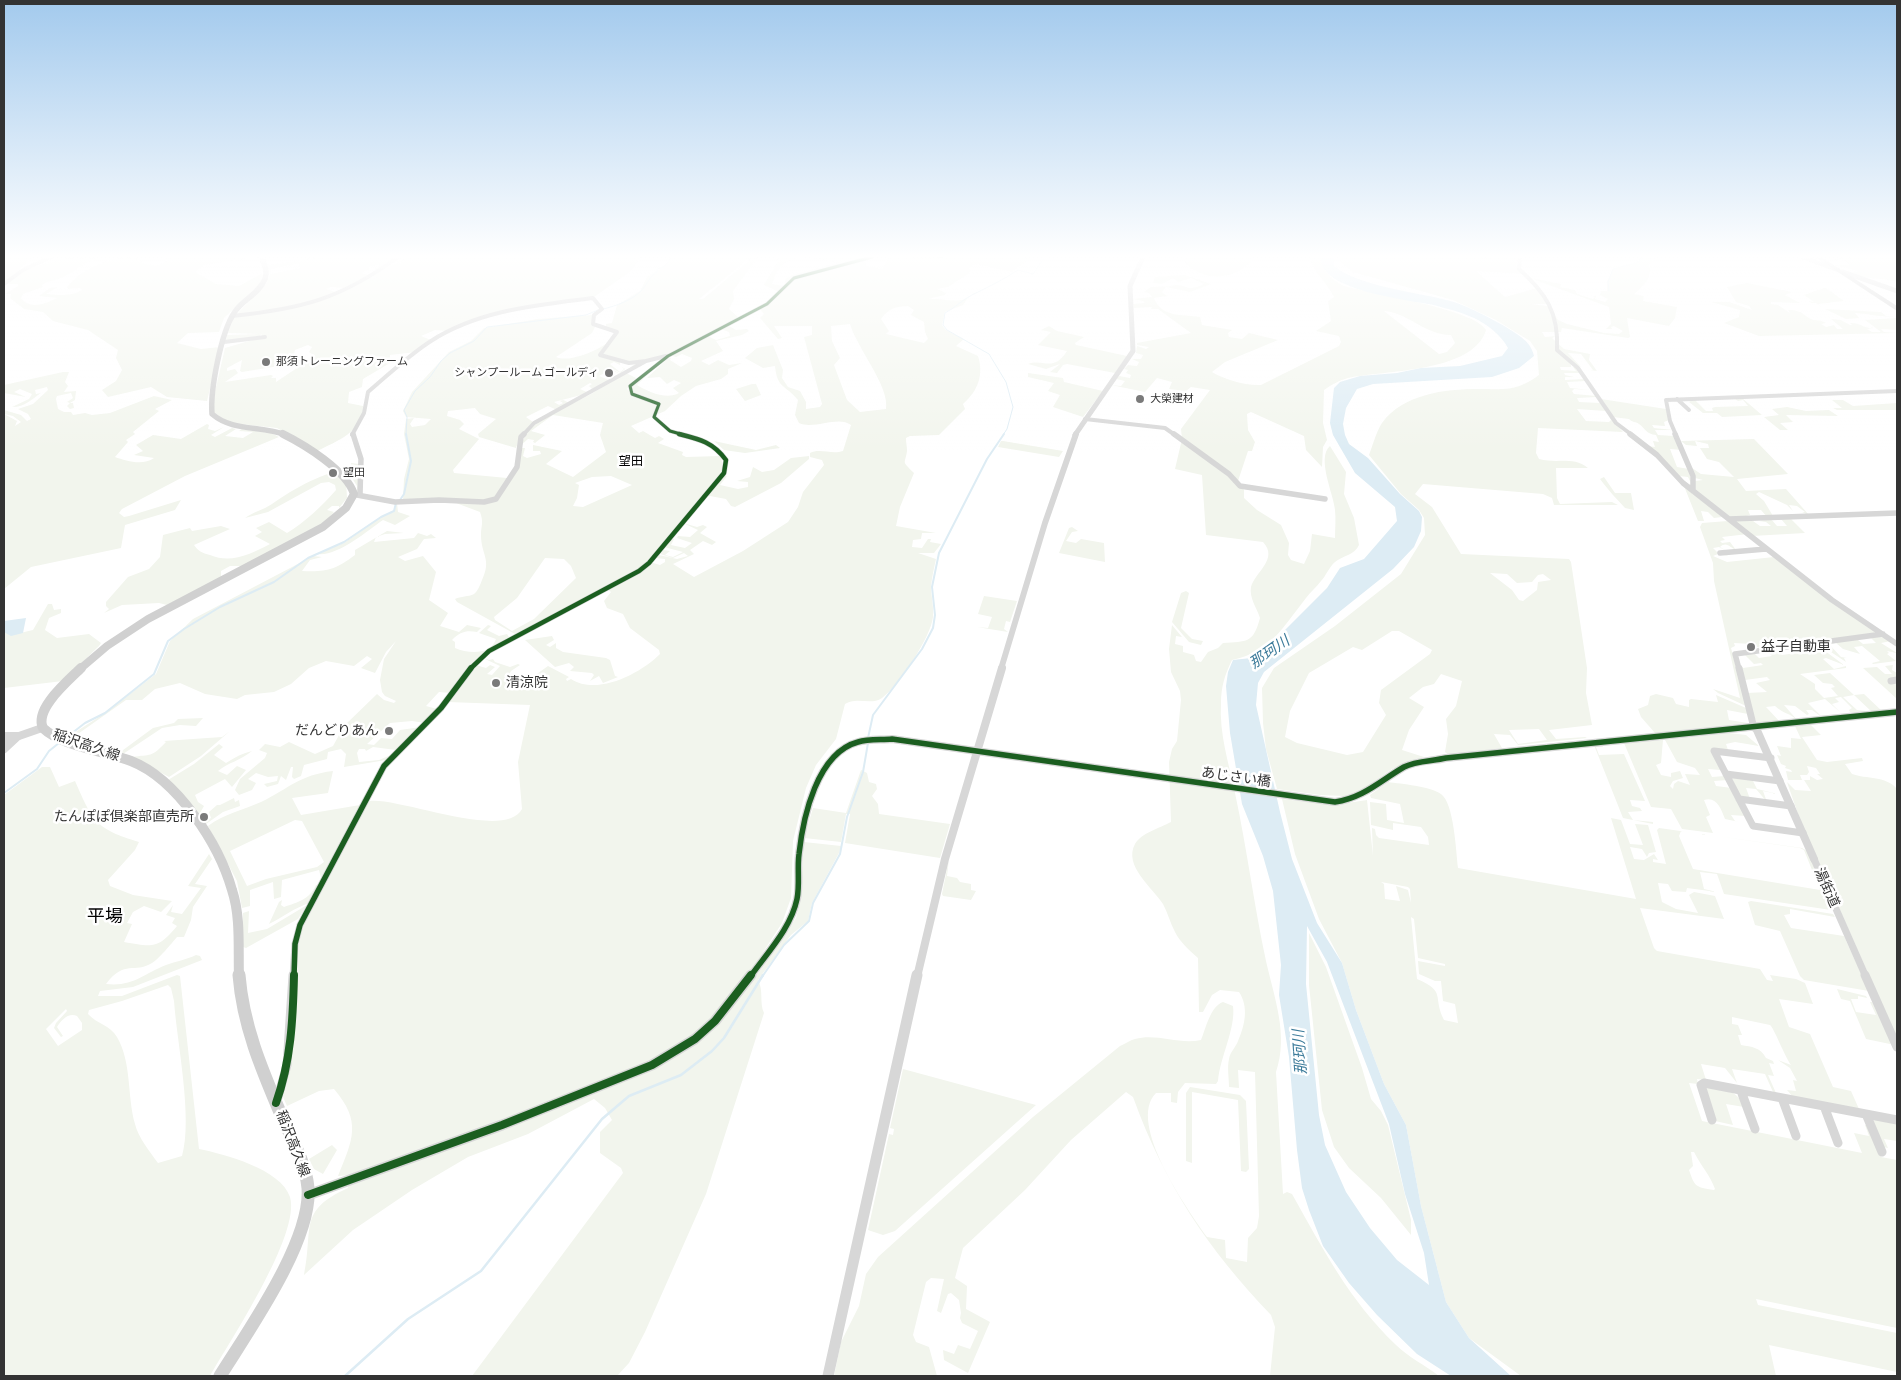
<!DOCTYPE html>
<html>
<head>
<meta charset="utf-8">
<style>
	body { margin:0 }
	#map { position:relative; width:1901px; height:1380px; overflow:hidden; background:#fff; font-family:"Sofia Sans Condensed",sans-serif }
	canvas { display:block }
	.frame { position:absolute; inset:0; border:5px solid #333; pointer-events:none }
</style>
</head>
<body>
<div id="map">
<canvas width="1901" height="1380"></canvas>
<div class="frame"></div>
</div>
<script>
const c = document.querySelector('canvas').getContext('2d');
c.lineJoin = 'round';
function paint(path, color) {
  c.fillStyle = color;
  c.fill(path, 'evenodd');
}
function stroke(path, color, width, dash) {
  c.strokeStyle = color;
  c.lineWidth = width;
  c.lineCap = dash ? 'butt' : 'round';
  c.setLineDash(dash || []);
  c.stroke(path);
}
function drawText(font, color, halo, rows, align = 'center') {
  c.font = font + ' "Sofia Sans Condensed","Noto Sans JP",sans-serif';
  c.lineWidth = 5;
  c.setLineDash([]);
  c.textBaseline = 'middle';
  c.strokeStyle = halo;
  c.fillStyle = color;
  for (const [text, x, y, turn = 0] of rows) {
    c.save();
    c.translate(x, y);
    c.rotate((+turn || 0) * Math.PI / 180);
    c.textAlign = isNaN(turn) ? turn : align;
    if (halo) c.strokeText(text, 0, 0);
    c.fillText(text, 0, 0);
    c.restore();
  }
}
paint(new Path2D(`
	M4,257H32L18,271L67,258L97,259C82,262 76,272 61,278C54,281 49,280 42,285L43,287L23,294L21,298C30,310 45,304 57,298L39,296L50,288L58,287L46,294C59,295 70,297 82,290L80,288L68,289L67,287C85,266 110,257 136,257L135,258C145,265 157,269 168,260L165,257H257L205,265L195,272L216,284L239,286L261,274L263,275L260,284L224,318L219,332L188,333L177,343L201,349L220,347L207,401L167,397L151,387L108,397L102,390L116,381L122,370L116,358L118,350L88,330L53,321L43,312L24,309L10,298L11,294H5L18,286V284H4Z
	M321,257H397L379,270L375,269L381,264L369,267L371,268L362,273L369,275L344,288L331,287L326,289L335,292L361,282H365L362,281L370,277L377,278L371,276L389,265L401,263L395,262L390,264L396,260L401,261L404,259L397,258L399,257H641L631,271L594,297L484,315L448,331L435,330L421,336L431,340L416,352L390,355V363L363,379L362,387L349,392L348,403L363,406C363,432 337,441 317,451L277,428L231,423L214,413V396L225,348L263,337L261,334L260,336L226,341L227,335L260,334L228,333L234,317L266,284L270,274L300,268L298,264L271,269L270,273L266,262L269,265ZM308,345L312,347L309,352L315,356L276,382V378H271L273,376L271,375L225,382L238,373L235,369L227,371V368L242,360L240,371L242,372L291,364L295,361L293,358L295,350Z
	M671,257H751L699,299H703L753,257H758L733,291L734,299L729,309L738,317L708,336L716,340L730,336L729,332L721,329L729,326L736,330L747,329L749,331L742,335L716,341L723,351L701,361L709,365L718,360L729,365L742,363L728,369V374L721,379L696,386L681,396L665,411L631,426L639,433L643,431L655,438L659,436L664,439L658,443L683,452L682,455L686,457L721,456L724,475L727,476L720,485L738,489L748,487V482L737,481L750,477L753,467L762,472L774,470L791,458L809,456V459L781,483L735,507L731,506L726,499L710,496L703,497L650,562L660,565L665,562V559L656,558L659,555L677,559L688,556L684,553L673,558L660,554L663,550L670,551L665,555L673,557L683,552L664,547L672,538L674,539L671,545L685,548L692,543L677,538L678,536L690,537L698,530L683,523L697,527L703,525L707,527L700,533L716,542L712,545L703,541L690,550L694,554L673,564L694,577L743,551L788,522L798,507L803,492L824,465L822,460L810,457V453C820,448 832,455 843,451L851,425C838,415 814,430 799,423L795,415L798,400C786,385 777,389 775,366L763,368L745,358L757,348L773,345L783,370L782,378L788,387L800,391L806,402V409L820,407L822,404L804,337L812,335V326H774L782,338L778,339L760,318L764,314L760,309L772,302L779,292L764,285L778,261L777,257H871L793,277L784,284L786,279L792,275L837,263C822,258 797,254 784,264C777,269 775,277 772,284L785,286L791,280L863,261L867,266L882,269L889,257L1031,258L1012,272L975,264L969,269L970,272L968,274L948,287L937,289L946,293L945,295L927,299C937,298 955,303 965,299C971,296 972,292 979,292L969,296L963,305L945,312L942,325L946,330L964,339L956,346L978,356C984,375 978,391 963,404L965,409L939,435L910,436L906,438C906,443 907,446 907,451C905,465 901,460 914,473L900,507L896,526L936,533H922L921,539L913,540L912,547L922,548L928,539H931L930,542L941,544L934,553H918L936,559C934,568 932,577 931,586C931,596 934,607 933,617C931,637 898,686 882,698C870,706 857,696 845,704L836,739L816,765L806,788L793,841L791,898L787,909L782,923L753,968L756,976L796,918L800,903L804,842L841,846L839,853L812,903L808,921L791,935L758,980C764,991 759,1002 764,1013L706,1194L645,1332L629,1363L617,1376H472L623,1173L621,1168L600,1153V1132L612,1120L605,1108L594,1099L528,1134L468,1157L412,1190L353,1230L304,1275C314,1228 297,1211 348,1188L350,1175L338,1176C353,1139 362,1122 334,1089L319,1091L287,1106L283,1097L287,1079L299,934L366,805L370,801C402,798 505,841 522,809L518,762L530,705L448,702L476,665L486,668L490,665L495,667L487,674L492,675L500,666L483,658L489,660L493,659L495,662L510,667L518,664L520,665L511,671L508,677L521,678L533,684L536,681L534,676L548,666L569,677L566,679L567,681L571,679C597,696 640,674 660,654L659,650L630,628L623,614L607,608L604,601L611,592L605,587L548,619L515,634L457,602L455,599C461,596 468,597 474,594C478,591 480,585 482,580C492,559 481,555 481,535C481,525 484,523 480,512L456,503L403,500L404,479L409,459L404,434L406,419L414,418L410,424L412,427L425,425L431,419L406,417L403,411L412,392L449,352L471,341L484,328L538,319L592,315L595,327L592,333L556,357C572,364 610,346 619,332L606,327V324L612,323L617,305L640,291L647,277L664,266ZM908,306L914,310L911,315L924,322L925,332L928,339L924,343L886,334L889,331L881,319C888,309 896,306 908,306ZM850,324C857,348 890,387 886,409L860,412L847,400L834,365L840,358L832,341L831,326ZM667,354L676,357L682,354L692,358L691,361L681,367L670,360L671,358L669,357L647,378L660,377L667,384L674,380L681,383L673,388L679,393C667,400 648,392 637,385L650,372L630,388L634,396L627,389L636,378L626,373L591,394L544,418L529,429L520,446L528,439L534,440L533,442L535,443L545,435L531,431L553,415L603,423L600,435L606,452L573,477L546,464L562,451L533,445V451H540L541,454L527,458L523,456L525,448H520L514,469L507,478L454,473L453,470L479,439L459,429L464,424L460,420L447,416L448,411L475,408L480,414L496,419L478,434L479,437L516,448L520,436L533,422L526,417L548,406L557,410L570,403L563,400L560,401L563,403L559,405L554,402L589,393L580,389L590,383L592,384L589,386L592,389L609,380L599,376L610,370L614,372L605,377H606L616,372L619,374L610,378L611,380L620,374L609,367L621,373L625,369L621,366L624,369L620,372L610,364L614,362L620,365V362L636,363L627,370ZM611,476L632,485L583,507L573,506L577,498L579,485L575,483L592,477ZM545,558L564,559L571,566L576,578L534,619L512,631L495,620L494,617L517,598Z
	M1184,257H1252L1254,259C1240,275 1219,281 1200,273C1191,269 1185,266 1184,257Z
	M1310,257H1321C1321,270 1333,281 1344,286C1371,293 1476,310 1486,330C1473,373 1384,370 1348,378C1340,380 1331,385 1324,390L1323,423L1327,440L1323,447L1322,467L1306,450L1304,436L1251,412L1247,414L1248,430L1255,442L1252,451H1248L1238,481L1244,490V498L1257,510L1281,525L1289,543L1288,555L1291,560L1304,564L1310,551L1312,534L1335,538C1335,529 1336,519 1335,510C1334,495 1316,458 1330,446L1346,472L1344,494L1354,518L1359,545C1355,555 1342,556 1335,562C1329,567 1326,576 1321,581C1317,587 1310,592 1306,598C1283,627 1271,652 1232,660C1225,674 1221,687 1221,703C1219,734 1229,764 1235,793C1247,849 1254,905 1266,961C1274,997 1289,1035 1276,1072L1283,1194L1287,1192L1292,1194C1323,1249 1349,1300 1396,1345C1408,1357 1425,1365 1439,1376H1270L1275,1327L1271,1315C1207,1248 1165,1185 1133,1097L1126,1092L1071,1140L1025,1190L963,1248L955,1278L967,1286L966,1309L990,1322L968,1373L944,1360L943,1350L954,1354L958,1345L970,1349L978,1331L962,1323L960,1318L961,1313L959,1300L951,1293L948,1294L941,1313L937,1311L944,1279L931,1278L926,1282L913,1335L916,1342L929,1347L937,1376H834L841,1342L859,1306L866,1274L878,1257L1033,1117L1120,1046C1125,1044 1130,1040 1135,1039C1157,1033 1179,1045 1201,1040C1206,1028 1210,1007 1223,1002L1233,1006C1236,1028 1220,1057 1218,1081L1216,1084L1185,1083L1178,1092L1177,1103L1171,1102V1093H1156C1126,1123 1188,1210 1207,1237L1225,1240L1226,1258L1247,1262L1248,1238L1257,1228L1259,1216L1255,1072L1238,1070L1239,1088L1229,1087C1229,1078 1227,1067 1229,1059C1230,1052 1236,1047 1238,1041C1245,1025 1249,1007 1239,992L1220,990L1212,995L1203,1012H1199L1198,958C1189,950 1180,942 1175,932C1170,923 1168,913 1163,904C1153,888 1123,866 1135,844C1141,833 1160,828 1171,822L1169,762L1172,749L1177,741L1181,700L1180,691L1171,672L1169,649L1172,625L1182,637L1176,636L1175,644L1183,646V652L1194,655L1196,661L1201,662L1208,652L1218,648L1223,643C1247,641 1253,644 1260,618C1257,608 1249,598 1251,587C1255,572 1279,559 1263,542L1206,535L1202,475L1175,469L1182,439L1181,429L1210,390L1191,387L1186,391L1169,389L1172,382L1157,378L1145,392L1111,385L1121,386L1125,381L1116,379L1119,376L1130,378L1131,375L1126,373L1128,370L1124,369L1128,365L1137,366L1139,362L1132,359H1141L1143,355L1136,353L1137,346L1146,349L1149,347L1137,345V343L1191,333L1158,309H1151L1152,307L1134,308L1133,304L1145,303L1143,301L1133,299L1152,297L1149,293L1144,292L1151,287L1175,286L1171,285C1185,283 1186,293 1204,284L1191,278L1178,282L1173,278L1162,284L1153,283L1155,277L1185,275L1211,284L1190,292L1166,287L1162,292L1167,296L1154,298C1162,318 1182,314 1200,317L1202,325L1232,330L1228,333L1229,337L1242,339L1249,333L1278,340L1225,362L1212,372C1223,379 1246,386 1261,385L1339,346L1341,342L1339,336L1316,331L1331,321L1328,301L1334,297C1327,283 1312,270 1310,257ZM1384,311C1409,313 1425,335 1451,335L1455,343L1447,352L1439,354Z
	M1338,257H1481L1487,259L1489,257H1519L1516,267L1523,274L1476,271L1505,297L1537,288L1547,304H1531L1548,306L1558,320L1567,324L1604,333L1619,334L1623,331L1614,326L1611,327L1612,329H1606L1611,324L1609,307L1530,278L1561,284L1560,287L1575,290L1577,294L1593,299L1595,297L1593,296H1596L1595,299L1605,302L1608,299L1600,295L1601,291H1607V282L1613,269L1637,262L1643,257H1656L1649,264C1653,277 1644,286 1634,294L1644,296L1643,301L1677,307L1675,318L1669,326L1627,318L1630,337L1628,338L1562,328L1561,332H1542L1545,337L1556,336L1552,338L1564,349L1590,354L1589,360L1597,371L1590,370H1593L1581,354L1568,353L1581,367L1571,363V367H1560L1561,370L1576,371L1573,367H1576L1580,373H1564L1565,375L1574,377H1565V380L1584,379L1586,381L1567,382L1570,388L1591,390H1592L1574,389L1572,391L1574,394L1596,396L1597,397L1577,398L1579,402L1600,403L1606,411L1577,409L1586,421L1609,422L1611,420L1608,415L1623,432L1538,428L1536,453L1539,459C1557,464 1573,456 1588,468H1556L1557,498L1560,504L1612,502L1618,505H1554L1552,498L1543,494L1423,484L1415,494L1432,507L1461,554L1569,559L1571,562L1587,668L1586,693L1592,725L1549,730L1556,739L1585,737L1587,738L1518,745L1510,735L1494,734L1491,729L1502,748L1449,755L1445,752L1448,734L1446,719L1456,706L1462,681L1441,674L1434,684L1423,687L1409,698L1424,707L1409,730L1402,750L1424,757L1392,769L1358,793L1344,796L1320,795L1277,789L1266,749L1263,723L1262,688L1274,668L1335,626L1401,574L1425,535L1424,518L1419,510L1401,494L1369,455C1373,445 1376,432 1382,423C1403,394 1445,389 1478,389C1504,389 1516,392 1539,375L1537,351L1530,341L1496,320L1453,300L1353,272L1341,263ZM1490,573L1507,574L1517,583L1532,582L1538,575L1543,574L1551,580L1538,582L1537,590L1523,601L1519,600L1512,590ZM1392,631H1399L1432,650L1430,654L1381,690L1379,703L1386,715L1363,752L1347,755L1297,743L1285,737L1290,711L1309,673L1353,647L1362,650ZM1539,729L1547,740L1518,744L1509,730Z
	M1852,257H1897V282C1882,277 1864,280 1849,273L1858,271L1834,265H1849L1846,261L1830,259Z
	M1747,283L1792,292L1785,295L1800,303L1771,302V304L1778,305L1790,313L1788,310C1805,310 1803,317 1814,320C1820,321 1821,320 1826,323L1821,324L1826,327L1834,325L1837,329H1843L1831,319L1841,320L1850,325H1852L1850,323C1859,322 1863,328 1872,328L1870,326L1873,328L1867,329L1872,332H1881L1865,320L1897,318V330L1881,329L1884,332L1897,333L1759,336L1724,323L1739,317L1740,310L1711,302H1729L1752,310L1749,306L1736,302L1727,287Z
	M1824,288H1826L1844,301L1818,304L1821,307L1816,303H1812L1817,306L1808,301L1814,302L1804,295Z
	M1825,309L1881,312L1886,316L1897,317C1882,317 1870,314 1855,313L1859,318L1846,319Z
	M1049,326L1057,331L1084,337L1075,343L1076,345L1127,356L1115,373L1067,364L1063,365L1057,373L1050,372L1060,364L1046,369L1028,364C1043,358 1053,373 1067,351L1038,345L1051,332L1041,330Z
	M63,372H69L65,382L68,386L64,392L76,391L75,400L70,403H73L74,408L70,409L67,406L70,403L67,402L73,398L71,393L57,396L56,399L58,409L64,412H71L73,415L85,413L92,415L110,413L154,396L172,400L155,409L159,411L133,432L135,434L126,440L128,442L115,457C126,461 143,466 154,458L134,455L143,451L136,445L153,435L181,439L207,424L209,425L208,429L215,431L224,427L211,435L215,437L232,428L236,429L225,436L243,438L253,432L239,431L242,429L271,433L279,437L185,476L122,509L119,513L124,517L129,516L181,500L175,510L125,525L121,548L31,567L4,589V414L17,421L15,426L21,422L13,416L4,414V410L21,415L27,421L31,419L28,414L18,409L33,404L48,390L47,387L35,390L36,394L41,393C32,399 25,407 12,407L29,399L32,394L20,389L14,392L26,397L4,393V385Z
	M1028,373L1063,378L1064,382L1103,391L1083,417L1053,407L1060,395L1048,391L1054,383L1028,377Z
	M752,384H756L761,395L745,401L736,389Z
	M1742,398L1762,415L1722,417L1717,413H1703L1689,402L1694,399L1706,411H1713L1712,408L1715,407L1748,406L1743,400L1738,401L1735,399Z
	M1601,399L1666,409L1669,420L1664,422L1665,426L1652,425L1654,428L1673,430H1655L1658,435L1673,436L1682,450L1670,449L1677,467L1689,469L1691,483L1688,477L1679,476L1647,446L1655,447L1653,441L1659,442L1656,435C1646,434 1646,429 1639,424C1635,421 1633,423 1629,419L1613,417Z
	M1832,400H1843L1853,406L1897,403V410H1837L1833,408H1842Z
	M1787,407L1806,411L1829,410L1838,416L1786,415L1793,422L1780,423L1788,430H1780L1764,417L1779,415L1772,409Z
	M1754,439L1788,474L1737,479L1746,491L1786,489L1809,515L1802,512H1805L1797,506L1789,505L1793,511L1787,505L1759,492L1756,494L1764,501L1773,516L1767,517L1761,510H1748L1750,515L1746,516L1760,526H1771L1766,522L1759,521L1771,519L1777,526H1787L1781,519H1791L1805,533L1752,536L1748,534L1722,537L1725,540L1720,541L1722,543L1730,542L1736,550C1730,548 1727,541 1720,547L1727,551L1719,547L1713,548L1717,552L1729,556L1718,554L1713,556L1727,562L1774,557L1879,633L1858,640L1863,644L1876,643L1870,637L1881,636L1891,641L1881,643L1897,653L1887,651L1889,653L1887,654L1896,661L1873,664L1872,663L1880,661L1862,646L1854,647L1860,654L1843,649L1836,643L1829,644L1841,657L1847,658H1844L1846,662L1828,650L1825,651L1844,665L1826,658L1823,659L1834,669L1846,666V668L1800,674L1815,684V689L1824,698L1838,696L1831,688L1835,687L1832,684L1823,683L1814,675L1830,673L1854,695L1864,694L1883,712L1873,713L1854,695L1843,697L1857,710L1866,711L1861,714L1858,712H1850L1849,710L1852,708L1841,697L1835,698L1839,702L1832,704L1841,713L1825,699L1808,703L1823,718L1812,710H1806L1809,714L1807,715L1795,706L1784,705L1798,721C1791,713 1783,714 1775,706L1766,707L1781,723L1757,725L1747,693L1767,692L1756,683L1770,680L1767,677L1745,680L1738,662L1743,668L1763,665L1761,663L1754,664L1744,654L1753,652L1759,658L1772,656L1766,651L1776,649L1782,655L1803,652L1798,647H1773L1767,643L1759,644L1761,649L1752,644L1734,643L1735,646L1731,648L1746,706L1718,693L1713,689L1740,698L1714,581L1713,563L1700,527L1702,523L1728,521L1722,517L1714,518L1708,512L1701,511L1704,521H1698L1684,486L1695,483V481L1703,480L1695,478L1692,468L1701,474L1734,477L1719,462L1707,459L1700,448H1709L1708,444L1695,441L1697,446L1686,445L1681,441Z
	M714,441L756,450L776,445L780,448L745,453L724,450Z
	M1001,441H1003L1063,451L1059,457L998,447Z
	M351,463L359,464L358,493H357V486L352,478L346,480L347,498L339,508V506H332L327,510L334,512L327,520H330L242,566H230L221,571V577L167,605L159,603L122,605L104,613L109,609L106,606V602L128,577L149,569L160,557L163,535L190,528L192,531L221,526L230,529L194,545C198,551 202,553 210,555C231,564 251,554 270,544L255,536L262,532L256,528L269,522L287,533C305,522 322,506 336,490L335,485L329,482L321,483L268,512L245,518C253,512 263,510 272,504C295,488 324,471 352,469Z
	M1604,477L1615,493H1631L1634,510L1625,508C1615,497 1609,491 1600,479Z
	M397,503L398,512L410,516L395,525L383,520C367,531 337,557 317,554L344,543L381,517L394,512Z
	M1072,527L1078,531L1072,532L1066,541L1076,543L1081,539L1104,543L1105,562L1059,553L1069,528Z
	M387,531L404,533L385,534L376,537L374,542L414,538L418,533L427,536L431,534L436,538L424,539L417,549L398,557L405,561L423,556L436,572L429,600L448,613L440,626L459,632L467,625L481,628L477,632C466,630 460,632 452,640L455,642V648C469,654 491,655 496,639L479,633L488,625L491,626L487,630L499,636L507,634L509,637L492,647L451,693L439,692L426,706L437,709L425,723L412,721L390,723L367,744L374,745L381,738L392,739L400,730L421,727L396,750L373,747L366,751L365,749H359L357,753L359,762L379,760L391,755L386,760L344,767L346,754L341,749L328,752L327,759L304,765L301,776L294,779L292,777L293,767H291L286,780L281,776L278,784L267,787L264,784L277,781L278,776L268,777L256,773L248,779L256,783L252,790L239,795L235,790L240,779L265,758L267,753L259,750L265,744L280,747L289,742L315,754L333,746L344,726L377,694L384,700L394,703L396,701L385,696L382,692L380,680L384,659L396,641L386,652L375,673L361,668L372,659L367,656L354,666L326,661L309,668L291,684L274,692L245,695L237,699L205,694L180,683L155,689L142,700H126L75,736L71,735L105,713L156,674L170,641L193,619L313,556L322,557L310,560L302,571C327,572 335,570 355,555V550Z
	M1186,591L1189,593L1181,628L1192,639L1203,641L1201,645L1189,642L1172,622L1181,593Z
	M984,596L1017,601L1010,622L1006,621L1004,629L1008,632L977,627L988,628L992,617L978,614Z
	M48,604H52L54,610L61,609V613L49,618L45,630L57,638L89,634L101,643L99,646L63,681L4,688V631L20,633L33,630Z
	M552,636L554,640L546,645L550,647L556,643V648L563,652L606,658L610,660L615,676L618,677L603,683L599,676L590,681L594,675L592,673L570,671L574,667L569,663L555,667L525,640Z
	M1893,665L1892,670L1897,673V679L1894,683L1897,685V699L1863,668L1877,667L1885,674H1892L1885,666Z
	M1656,694L1673,698L1676,704L1689,707V700L1691,699L1718,702L1716,695L1746,708L1748,714L1727,710L1729,720L1748,723L1655,733L1641,717L1638,709L1648,705L1650,696Z
	M203,718L196,726L180,725L162,728L123,754L119,753L153,728L174,723L178,719Z
	M1811,725L1821,735L1802,737L1817,760L1827,762L1862,758L1863,761L1845,764L1852,774C1866,779 1887,776 1897,789V1039L1799,817L1787,782L1795,790L1811,791L1804,780H1810V776L1817,780L1823,779L1817,774H1820L1816,768L1807,766L1809,772L1807,775H1800L1802,780H1788L1786,771L1792,772L1791,770L1785,768L1786,766L1781,764L1777,755L1781,756L1777,746L1791,748V738L1801,739L1795,726Z
	M230,731L201,756L169,777L132,757C151,754 151,758 166,742L164,741L222,737Z
	M1729,733L1746,735L1759,746L1735,742L1726,744L1728,750L1714,749L1721,770L1708,769L1712,777L1725,776L1728,780L1714,781L1716,786L1732,788L1746,816L1731,815L1735,821L1749,824L1725,819C1721,808 1716,796 1704,800L1710,815L1706,817L1713,833L1682,829L1671,809L1651,807L1624,743L1663,740L1661,763L1656,765L1661,775L1671,777V773L1680,771L1683,778L1673,781L1670,786L1673,789L1674,784L1678,781L1690,785L1685,774L1700,775L1695,768L1677,762L1665,740Z
	M219,744L223,747L214,755L226,763C235,757 243,753 252,751C240,761 229,762 218,771L227,775L237,766L246,770L232,787L225,779L195,795L198,802L204,806L199,815L168,780L194,764Z
	M1594,745H1602L1603,747H1596L1599,755L1624,754L1645,801L1630,800L1632,806L1640,808L1642,811L1628,812L1633,820L1653,822V824L1623,818Z
	M42,767H50L59,787L75,781C93,822 96,829 139,842L135,850L108,880L110,886L133,895L172,901L161,912L144,906L133,912L127,923L132,924L124,942C153,947 158,949 177,926L172,923L175,918L166,915L173,905L171,912L182,914L201,888L188,886L209,854L212,859L195,884L207,886L193,907L191,920L184,937H177C172,943 158,960 152,963C134,974 125,959 106,984C133,987 143,974 166,965C176,961 186,960 196,955L200,956L202,960L133,987L100,991L98,996H122L177,975L180,976L199,1149C224,1154 281,1169 290,1197C301,1234 230,1341 210,1376H4V795ZM168,985L171,988L174,1001C177,1043 193,1118 182,1156L158,1163C150,1152 138,1137 135,1124C127,1096 132,1063 117,1037C110,1025 97,1024 88,1014L89,1010L122,1001ZM66,1009L67,1011L56,1023L54,1028L61,1037L63,1036L57,1027C61,1020 69,1012 77,1016L82,1023V1030L58,1046L46,1029Z
	M861,770L867,773L869,782L876,784L877,789L872,796L878,804L879,814L950,824L940,858L845,843L850,814H846L841,842L804,838L813,808L846,813Z
	M333,771L328,793L292,798L301,815L360,805L321,878L319,870L282,880L281,897L274,899L273,882L250,890V906L242,908L237,881L208,826C224,814 243,810 261,802C290,788 299,775 333,771ZM295,820L302,821L324,862L317,867L266,879L247,886L230,851Z
	M1731,776L1752,779L1757,789L1778,794L1763,791L1767,802L1756,789L1746,788L1750,799L1740,797Z
	M1388,782C1402,784 1429,786 1441,794C1454,803 1456,851 1458,868L1636,899L1611,818L1621,820L1630,844L1643,845L1635,824L1648,825L1656,852L1649,853L1647,857L1642,849L1630,847L1634,859L1644,860L1654,854L1658,860L1653,859V862L1666,864L1657,830L1659,828L1802,848L1807,851L1833,909L1831,910L1724,894L1717,874L1700,872L1704,889L1717,892L1687,888L1686,892L1672,891L1668,884L1658,883L1662,902L1676,909L1698,913L1689,895L1694,892L1715,896L1724,919L1640,908L1654,948L1657,951L1760,969L1767,980L1773,981L1770,975L1796,979L1805,983L1813,1004L1779,999L1789,1027L1810,1034L1833,1087L1851,1091L1859,1109L1793,1097L1787,1090L1796,1091L1793,1080L1797,1081L1790,1068L1778,1060L1791,1065C1785,1057 1774,1028 1770,1025L1732,1017V1024L1738,1025L1742,1035H1738L1741,1045C1752,1047 1760,1047 1766,1058L1773,1061L1774,1064L1769,1063L1774,1076L1768,1075L1776,1093L1773,1092L1765,1074L1732,1069L1737,1083L1725,1068L1701,1064L1706,1080L1697,1079L1698,1084L1689,1083L1702,1121L1862,1153L1854,1133L1869,1136L1865,1125H1867L1881,1157L1897,1160V1328L1756,1299L1758,1305L1897,1333V1372L1769,1345L1776,1376H1521L1469,1338L1446,1302L1421,1206L1406,1125L1384,1084L1356,1010L1342,963L1319,919L1295,854L1282,799L1334,805L1367,800L1373,856L1372,828L1375,829L1376,835L1379,838L1429,845L1428,837L1421,827L1393,823V830L1371,825L1370,802L1386,804L1387,820L1404,823L1400,804L1371,798L1370,795ZM1681,831L1800,848L1804,850L1820,890L1693,869L1679,836ZM1381,882L1408,887L1410,889L1411,903L1408,890L1396,886L1400,901L1385,899L1384,884ZM1411,917L1414,919L1418,958L1445,964V966L1418,961L1419,974L1435,981H1441L1443,1001L1455,1004L1458,1023L1444,1020C1432,996 1447,992 1417,979ZM1691,1152H1694C1701,1166 1710,1175 1715,1189L1714,1190C1695,1187 1695,1187 1689,1170L1693,1166Z
	M234,798L235,802L239,800L240,806L223,812L206,824L202,823L211,818L209,812L217,805H220Z
	M949,859L947,876L957,878L960,882L971,884V890L976,891L971,900L943,896L942,894Z
	M316,885H320L310,903C295,907 282,918 269,924L279,902L282,900L281,905L284,907C298,902 309,900 316,885Z
	M1751,901L1833,914L1835,917L1790,909V914L1784,915L1791,928L1844,936L1869,991L1804,980L1800,976L1780,931L1755,925L1748,902Z
	M307,905L298,919L246,948L243,947V913L249,911L248,933L267,929Z
	M1309,933L1326,967L1362,1068L1371,1099L1381,1111L1388,1125L1411,1220V1235L1381,1198L1349,1168L1334,1147L1322,1110L1309,985Z
	M1837,989L1866,996L1867,998L1858,996V999H1851L1856,1012L1876,1015L1870,1002H1872L1892,1042L1890,1044L1866,1039L1850,1001L1841,999Z
	M903,1069L1036,1105L895,1231L883,1235L868,1230L889,1134L893,1135L894,1129L890,1128Z
	M1190,1087L1240,1095L1246,1101L1249,1169L1246,1172L1241,1171L1238,1100L1192,1092V1163L1186,1161V1093Z
	M1709,1087C1725,1090 1738,1090 1744,1107L1726,1104L1733,1125L1715,1121L1706,1089Z
	M1876,1119L1897,1123V1141L1884,1139L1888,1148L1883,1147L1872,1122Z
	M332,1145L337,1150L323,1174L314,1169L309,1159Z`), '#f2f5ed');
paint(new Path2D(`
	M1321,257H1334V266C1362,288 1420,292 1454,302C1472,308 1490,318 1506,327C1518,335 1531,341 1534,356L1519,368L1492,377L1373,384L1357,389L1346,408L1343,424L1345,435L1349,444L1368,458L1400,494L1419,511L1422,517L1421,531L1414,547L1393,569L1264,672L1258,683L1256,705L1280,812L1292,859L1317,923L1342,963L1356,1010L1384,1084L1406,1125L1421,1206L1446,1302L1469,1338L1511,1376H1451L1417,1354L1377,1315L1349,1283L1323,1246L1309,1210L1302,1188L1297,1150L1289,1057L1279,995L1281,965L1273,891L1263,856L1242,804L1230,733L1226,686L1228,672L1233,660L1251,658L1283,632L1327,588L1340,568L1364,559L1397,521L1395,507L1355,473L1333,435L1330,423L1334,388L1340,382L1360,376L1397,373L1421,368L1460,366L1502,356L1508,348C1501,335 1487,324 1474,318C1461,312 1448,309 1434,305C1410,300 1318,291 1321,257ZM1307,926L1327,962L1389,1124L1405,1194L1424,1253L1429,1285L1397,1260L1370,1228L1346,1192L1325,1145L1319,1115L1306,984Z
	M26,618L23,633L11,636L4,632V621Z`), '#ddecf4');
stroke(new Path2D(`
	M1609,291L1608,282L1613,269L1639,262L1644,257
	M603,309C616,306 633,300 642,290C648,283 649,277 657,272V269L664,267L672,257
	M406,435L407,417L404,410L415,391L430,377L441,361L450,353L474,341L487,327L586,315L598,310
	M1003,435L1007,429L1013,407L1006,382L989,354L947,330L943,325L945,313C955,308 962,300 972,295C988,287 1003,280 1018,270L1033,274L1045,257`), '#ddecf4', 1);
stroke(new Path2D(`
	M400,500L404,494L411,461L406,434
	M67,737L85,723L105,713L154,674L168,641L184,629L220,607L274,582L308,558L344,542L381,517L394,511L396,503
	M868,738L873,715L922,649L933,628L935,615L932,587L939,553L987,459L1004,434
	M4,793L37,769L49,751L59,743
	M762,977L784,945L809,921L813,903L840,854L847,817L863,772L868,743`), '#ddecf4', 2);
stroke(new Path2D(`
	M345,1376L408,1319L481,1271L602,1119L629,1096L681,1075L712,1051L724,1038L763,975`), '#ddecf4', 2.5);
stroke(new Path2D(`
	M1520,257L1519,269C1546,293 1559,313 1557,350L1578,368L1616,423L1632,435
	M1802,257L1838,270
	M4,284L23,270L51,257
	M232,316C301,309 341,299 398,257
	M224,342L265,337
	M1677,399L1689,410
	M1085,419L1165,428L1175,435
	M352,435L364,413L368,392C388,375 409,355 431,341C479,310 538,305 593,298L602,309L594,315L593,324L617,332L600,355L629,363L646,361
	M523,435L534,423L646,361L666,356
	M684,435L670,431L654,417L659,404L632,394L630,386L668,356L767,304L794,278L872,257
	M1676,435L1670,421L1666,400L1897,391`), '#d7d7d7', 4);
stroke(new Path2D(`
	M353,434L361,459L360,495
	M1174,434L1229,474L1240,486L1325,499
	M1630,434L1657,455L1683,483L1832,600L1897,644
	M1675,434L1693,476V491
	M357,495L395,502L439,500L484,502L496,499L517,467L521,437L524,434
	M1729,519L1897,513
	M1720,553L1766,549
	M470,669L489,651L639,571L649,563L724,473L726,460C713,442 699,439 679,434
	M1739,669L1735,654L1883,634`), '#d7d7d7', 5.5);
stroke(new Path2D(`
	M1739,668L1754,728
	M1891,681L1897,680
	M4,742L16,738
	M4,750L19,736
	M1771,758L1714,751L1753,826L1803,833
	M1726,774L1780,781
	M1739,799L1791,806
	M1814,859L1866,977
	M293,977L295,944L300,925L384,766L441,708L471,668`), '#d7d7d7', 7);
stroke(new Path2D(`
	M1865,975L1897,1047
	M1741,1091L1755,1129
	M1782,1098L1796,1136
	M277,1101L287,1065L293,975
	M1824,1106L1838,1143
	M1866,1114L1882,1152
	M1712,1120L1701,1085L1704,1083L1897,1120`), '#d7d7d7', 9);
stroke(new Path2D(`
	M1843,272L1897,291
	M1075,435L1133,351L1130,286L1143,257`), '#d7d7d7', 5);
stroke(new Path2D(`
	M1001,669L1045,523L1076,434`), '#d7d7d7', 6);
stroke(new Path2D(`
	M1756,728L1814,859
	M4,736H19L42,728
	M750,977C767,953 791,928 797,899C800,885 797,869 799,854C803,817 817,753 858,742C868,739 881,740 892,739L1335,802C1363,798 1380,781 1404,767C1415,761 1433,761 1446,758L1897,712
	M917,977L945,859L1002,668`), '#d7d7d7', 8);
stroke(new Path2D(`
	M308,1195L502,1125L652,1065L695,1039L715,1021L751,975
	M828,1376L917,975`), '#d7d7d7', 11);
stroke(new Path2D(`
	M261,257C264,264 268,271 265,279C259,294 242,300 234,313C221,333 210,390 212,414C233,432 261,425 286,435`), '#d0d0d0', 5.5);
stroke(new Path2D(`
	M80,669L107,646L148,619L323,527L346,508L354,494C346,470 305,445 283,434`), '#d0d0d0', 8);
stroke(new Path2D(`
	M81,668C68,681 34,709 43,728C63,747 105,751 131,761C177,779 219,844 232,890C241,917 238,948 239,977`), '#d0d0d0', 10);
stroke(new Path2D(`
	M220,1376C248,1331 312,1241 308,1188C306,1164 292,1139 282,1117C262,1070 243,1026 239,975`), '#d0d0d0', 13);
paint(new Path2D(`
	M1815,257H1821L1897,306V311Z`), '#cacaca');
stroke(new Path2D(`
	M684,435L670,431L654,417L659,404L632,394L630,386L668,356L767,304L794,278L872,257`), '#1b5e20', 3);
stroke(new Path2D(`
	M470,669L489,651L639,571L649,563L724,473L726,460C713,442 699,439 679,434`), '#1b5e20', 4.5);
stroke(new Path2D(`
	M294,977L295,944L300,925L384,766L441,708L471,668
	M750,977C767,953 791,928 797,899C800,885 797,869 799,854C803,817 817,753 858,742C868,739 881,740 892,739L1335,802C1363,798 1380,781 1404,767C1415,761 1433,761 1446,758L1897,712`), '#1b5e20', 5.5);
stroke(new Path2D(`
	M276,1103C291,1061 293,1019 294,975
	M308,1195L502,1125L652,1065L695,1039L715,1021L751,975`), '#1b5e20', 8);
const sky = c.createLinearGradient(0, 0, 0, 450);
sky.addColorStop(0, '#a3caed');
sky.addColorStop(0.57, '#fff');
sky.addColorStop(1, '#ffffff00');
c.fillStyle = sky;
c.fillRect(0, 0, 1901, 450);
for (const [x, y, r, color] of [
	[266,362,5,"#7a7a7a"],
	[609,373,5,"#7a7a7a"],
	[1140,399,5,"#7a7a7a"],
	[333,473,5,"#7a7a7a"],
	[1751,647,5,"#7a7a7a"],
	[496,683,5,"#7a7a7a"],
	[389,731,5,"#7a7a7a"],
	[204,817,5,"#7a7a7a"]
]) {
  const dot = new Path2D();
  dot.arc(x, y, r, 0, 2 * Math.PI);
  c.fillStyle = color;
  c.fill(dot);
  stroke(dot, '#fff', 2);
}
drawText('11px', '#333', '#fff', [
	["那須トレーニングファーム",276,362],
	["シャンプールーム ゴールディ",599,373,"right"],
	["大榮建材",1150,399],
	["望田",343,473]
], 'left');
drawText('12px', '#000', '#fff', [
	["望田",631,462]
]);
drawText('14px', '#333', '#fff', [
	["益子自動車",1761,647],
	["清涼院",506,683],
	["だんどりあん",379,731,"right"],
	["たんぽぽ倶楽部直売所",194,817,"right"]
], 'left');
drawText('14px', '#333', '#fff', [
	["稲沢高久線",86,746,19],
	["あじさい橋",1236,778,8],
	["湯街道",1826,888,66],
	["稲沢高久線",292,1144,69]
]);
drawText('italic 15px', '#3c7b9a', '#fff', [
	["那珂川",1270,653,-35],
	["那珂川",1301,1052,-94]
]);
drawText('18px', '#000', '#fff', [
	["平場",105,917]
]);
</script>
</body>
</html>
